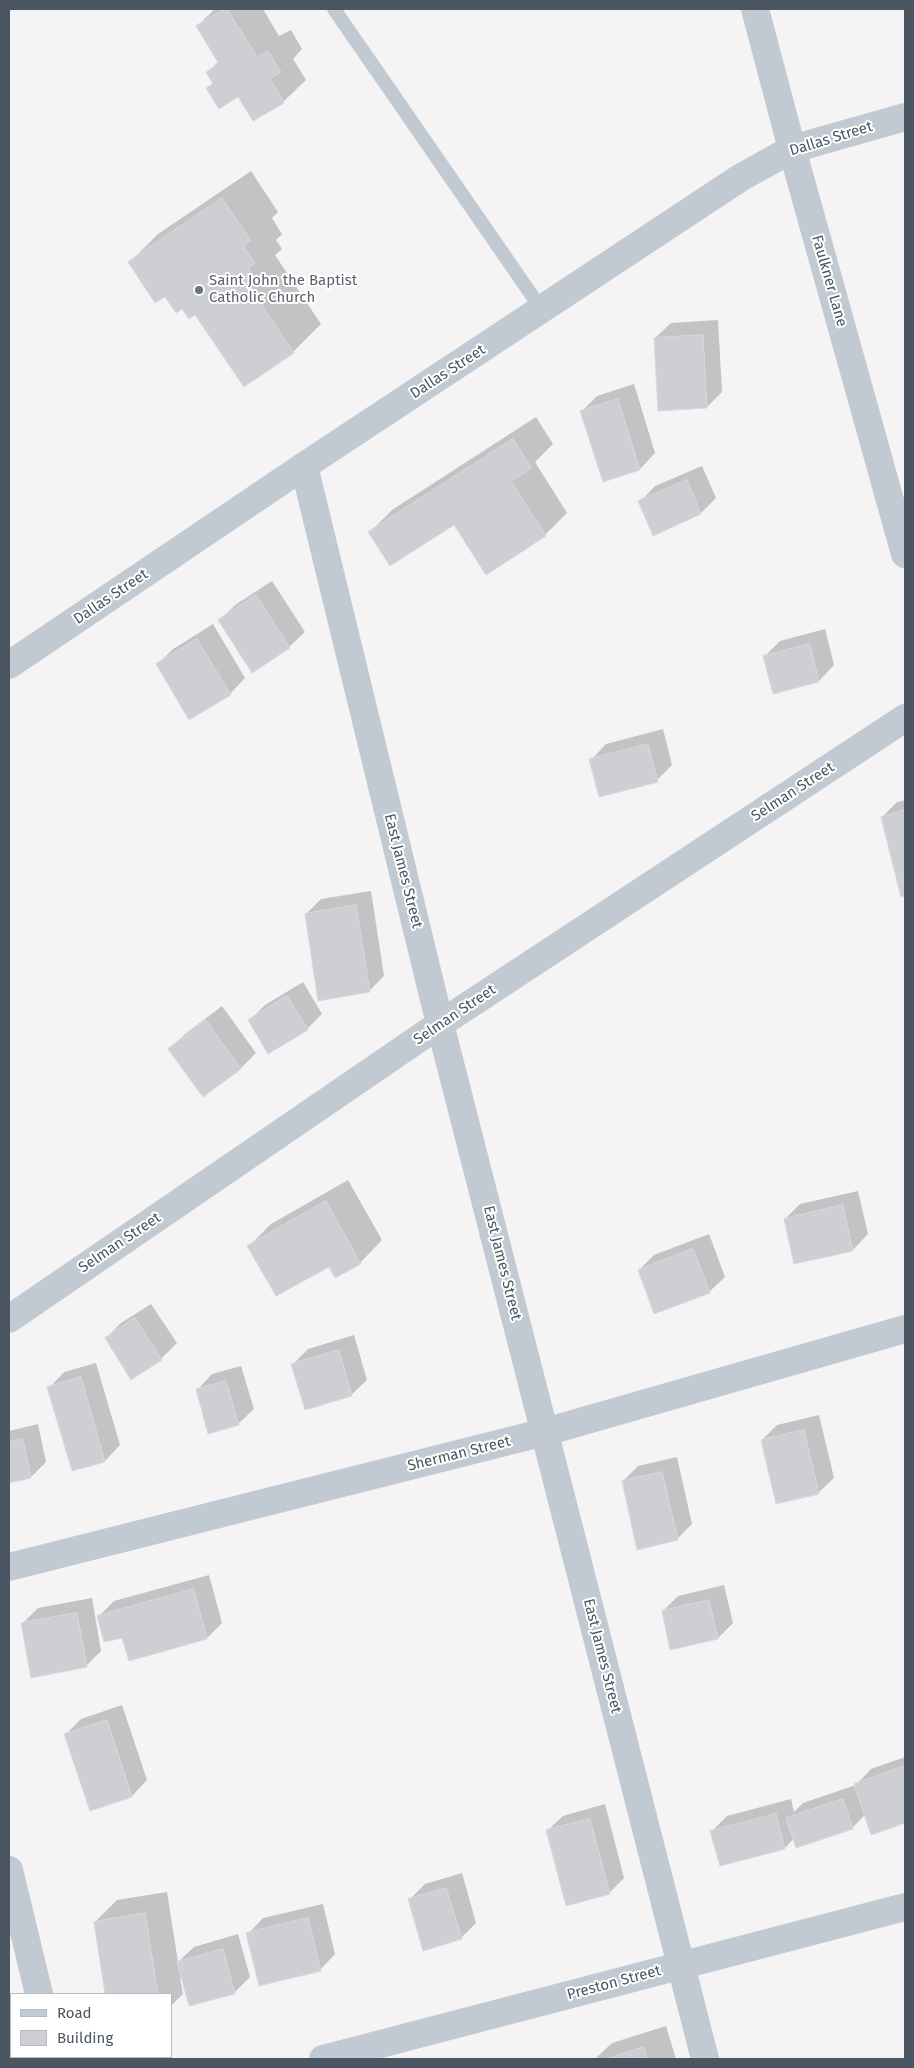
<!DOCTYPE html>
<html>
<head>
<meta charset="utf-8">
<style>
	body { margin:0 }
	#map { position:relative; width:914px; height:2068px; overflow:hidden; background:#f5f3f3; font-family:"Fira Sans",sans-serif }
	canvas { display:block }
	.frame { position:absolute; inset:0; border:10px solid #4a5661; pointer-events:none }
	.legend { position:absolute; left:10px; top:1993px; width:162px; height:65px; box-sizing:border-box; background:#fff; border:1px solid #b7bbc0; margin:0; padding:6px 9px; list-style:none; font-size:15px; color:#4a5661 }
	.legend li { display:flex; align-items:center; gap:10px; height:25px }
	.legend b { width:25px; border:1px solid #b7bbc0 }
</style>
</head>
<body>
<div id="map">
<canvas width="914" height="2068"></canvas>
<div class="frame"></div>
<ul class="legend">
<li><b style="height:6px;background:#c1cad2"></b>Road</li>
<li><b style="height:14px;background:#cdcfd5"></b>Building</li>
</ul>
</div>
<script>
const c = document.querySelector('canvas').getContext('2d');
c.lineJoin = 'round';
function paint(path, color) {
  c.fillStyle = color;
  c.fill(path, 'evenodd');
}
function stroke(path, color, width, dash) {
  c.strokeStyle = color;
  c.lineWidth = width;
  c.lineCap = dash ? 'butt' : 'round';
  c.setLineDash(dash || []);
  c.stroke(path);
}
function drawText(font, color, halo, rows, align = 'center') {
  c.font = font + ' "Fira Sans",sans-serif';
  c.lineWidth = 4;
  c.setLineDash([]);
  c.textBaseline = 'middle';
  c.strokeStyle = halo;
  c.fillStyle = color;
  for (const [text, x, y, turn = 0] of rows) {
    c.save();
    c.translate(x, y);
    c.rotate((+turn || 0) * Math.PI / 180);
    c.textAlign = isNaN(turn) ? turn : align;
    if (halo) c.strokeText(text, 0, 0);
    c.fillText(text, 0, 0);
    c.restore();
  }
}
paint(new Path2D(`
	M215,9H263L279,36L291,30L302,49L293,59L306,80L283,102L254,120L239,95L208,88L214,83L207,73L218,62L197,26Z
	M251,171L278,212L272,218L282,234L276,240L282,249L275,255L321,324L293,352L182,307L165,295L130,262L158,234Z
	M718,320L722,392L707,407L655,338L671,323Z
	M634,384L655,453L640,469L604,480L582,411L597,396Z
	M536,417L553,444L535,462L567,513L545,535L454,523L370,532L392,510Z
	M702,466L716,498L701,513L654,534L640,502L655,486Z
	M272,581L305,632L289,647L220,620L235,605Z
	M213,624L245,678L230,694L158,664L173,649Z
	M825,629L834,665L819,681L774,692L765,656L780,641Z
	M663,729L672,765L657,780L591,760L606,744Z
	M905,800V894L902,895L882,817L897,802Z
	M371,891L384,976L369,991L306,914L321,899Z
	M303,982L322,1014L307,1029L249,1021L265,1005Z
	M222,1006L256,1053L241,1068L203,1096L170,1049L185,1034Z
	M348,1180L382,1240L360,1263L329,1265L249,1246L271,1224Z
	M858,1191L868,1234L853,1250L785,1219L800,1204Z
	M709,1234L725,1277L709,1292L639,1270L654,1255Z
	M151,1304L177,1343L161,1359L131,1378L106,1338L121,1323Z
	M354,1335L367,1380L351,1395L293,1364L308,1349Z
	M96,1363L120,1445L105,1461L73,1470L49,1388L64,1372Z
	M241,1366L254,1409L238,1424L197,1390L212,1374Z
	M819,1415L834,1478L818,1493L762,1440L777,1425Z
	M38,1424L46,1462L31,1477L9,1482V1431Z
	M677,1457L692,1524L677,1539L623,1481L638,1466Z
	M209,1575L222,1623L207,1638L123,1636L99,1616L114,1601Z
	M724,1585L733,1623L718,1638L663,1611L678,1596Z
	M92,1598L101,1651L86,1666L22,1624L38,1608Z
	M122,1705L147,1780L132,1796L66,1734L81,1719Z
	M905,1757V1822L872,1833L866,1814L852,1828L794,1838L785,1848L712,1831L727,1816L791,1799L794,1812L803,1803L856,1785L871,1769Z
	M605,1804L624,1878L609,1893L547,1831L563,1816Z
	M462,1873L476,1923L461,1938L409,1900L425,1884Z
	M167,1892L178,1962L194,1947L238,1934L250,1977L234,1993L182,1977L180,1978L183,1994L171,2006V1994H106L95,1922L117,1900Z
	M323,1904L335,1954L320,1970L248,1934L263,1918Z
	M666,2026L676,2059H595L612,2043Z`), '#0003');
const building = new Path2D(`
	M225,9H227L257,57L268,51L281,72L270,79L284,103L253,121L238,97L219,109L206,88L213,84L206,72L219,64L196,26Z
	M222,198L251,241L243,246L255,263L248,268L255,278L247,283L294,353L244,387L195,315L189,319L182,309L176,313L165,297L155,303L128,262Z
	M703,335L707,408L658,411L654,338Z
	M618,399L640,470L603,482L580,411Z
	M513,439L532,468L511,481L546,536L486,575L454,525L390,566L368,532Z
	M687,480L701,514L653,536L638,501Z
	M256,595L290,648L252,673L218,620Z
	M197,639L231,695L189,720L156,664Z
	M810,644L819,682L773,694L763,656Z
	M648,744L658,782L599,797L589,759Z
	M905,810V896L901,897L881,817Z
	M356,905L370,992L318,1001L305,914Z
	M287,996L308,1030L268,1054L248,1020Z
	M206,1020L241,1069L203,1097L168,1049Z
	M326,1201L361,1264L335,1278L329,1267L276,1296L247,1246Z
	M843,1205L853,1251L794,1264L784,1219Z
	M693,1249L710,1293L654,1314L638,1270Z
	M135,1318L162,1360L131,1380L105,1338Z
	M339,1350L352,1396L305,1410L291,1364Z
	M81,1377L105,1462L72,1471L47,1387Z
	M226,1381L239,1425L208,1434L196,1389Z
	M804,1430L819,1494L776,1504L761,1440Z
	M23,1439L31,1478L9,1483V1442Z
	M662,1472L678,1540L637,1550L622,1481Z
	M194,1589L207,1639L129,1661L122,1638L104,1642L97,1616Z
	M709,1600L718,1639L670,1650L662,1611Z
	M77,1613L87,1667L31,1678L21,1623Z
	M107,1720L132,1797L90,1811L64,1734Z
	M905,1766V1823L871,1835L854,1784Z
	M843,1799L853,1829L796,1848L786,1818Z
	M776,1814L785,1849L720,1866L710,1831Z
	M590,1819L610,1894L566,1906L546,1830Z
	M446,1888L462,1939L423,1951L408,1899Z
	M145,1913L158,1994H105L94,1922Z
	M308,1918L321,1971L259,1986L246,1933Z
	M223,1949L235,1994L189,2006L177,1962Z
	M644,2047L647,2059H606Z`);
paint(building, '#cdcfd5');
stroke(building, '#d7d9de', 1);
stroke(new Path2D(`
	M334,9L542,310`), '#c1cad2', 14);
stroke(new Path2D(`
	M304,466L440,1024L705,2059
	M9,1319L440,1024L905,718
	M9,1567L545,1432L905,1329
	M9,1870L39,1994
	M54,2057L55,2059
	M323,2059L905,1907`), '#c1cad2', 28);
stroke(new Path2D(`
	M755,9L792,149L905,554
	M9,665L304,466L740,178L792,149L905,117`), '#c1cad2', 28);
for (const [x, y, r, color] of [
	[199,290,5,"#6b7280"]
]) {
  const dot = new Path2D();
  dot.arc(x, y, r, 0, 2 * Math.PI);
  c.fillStyle = color;
  c.fill(dot);
  stroke(dot, '#fff', 2);
}
drawText('15px', '#4a5661', '#fff', [
	["Dallas Street",831,139,-17],
	["Faulkner Lane",829,281,74],
	["Dallas Street",448,372,-33],
	["Dallas Street",111,597,-34],
	["Selman Street",793,792,-33],
	["East James Street",403,871,76],
	["Selman Street",455,1015,-34],
	["Selman Street",120,1243,-34],
	["East James Street",502,1263,76],
	["Sherman Street",459,1454,-14],
	["East James Street",602,1656,76],
	["Preston Street",614,1983,-15]
]);
drawText('15px', '#5b616d', '#fff', [
	["Saint John the Baptist",209,281],
	["Catholic Church",209,298]
], 'left');
</script>
</body>
</html>
